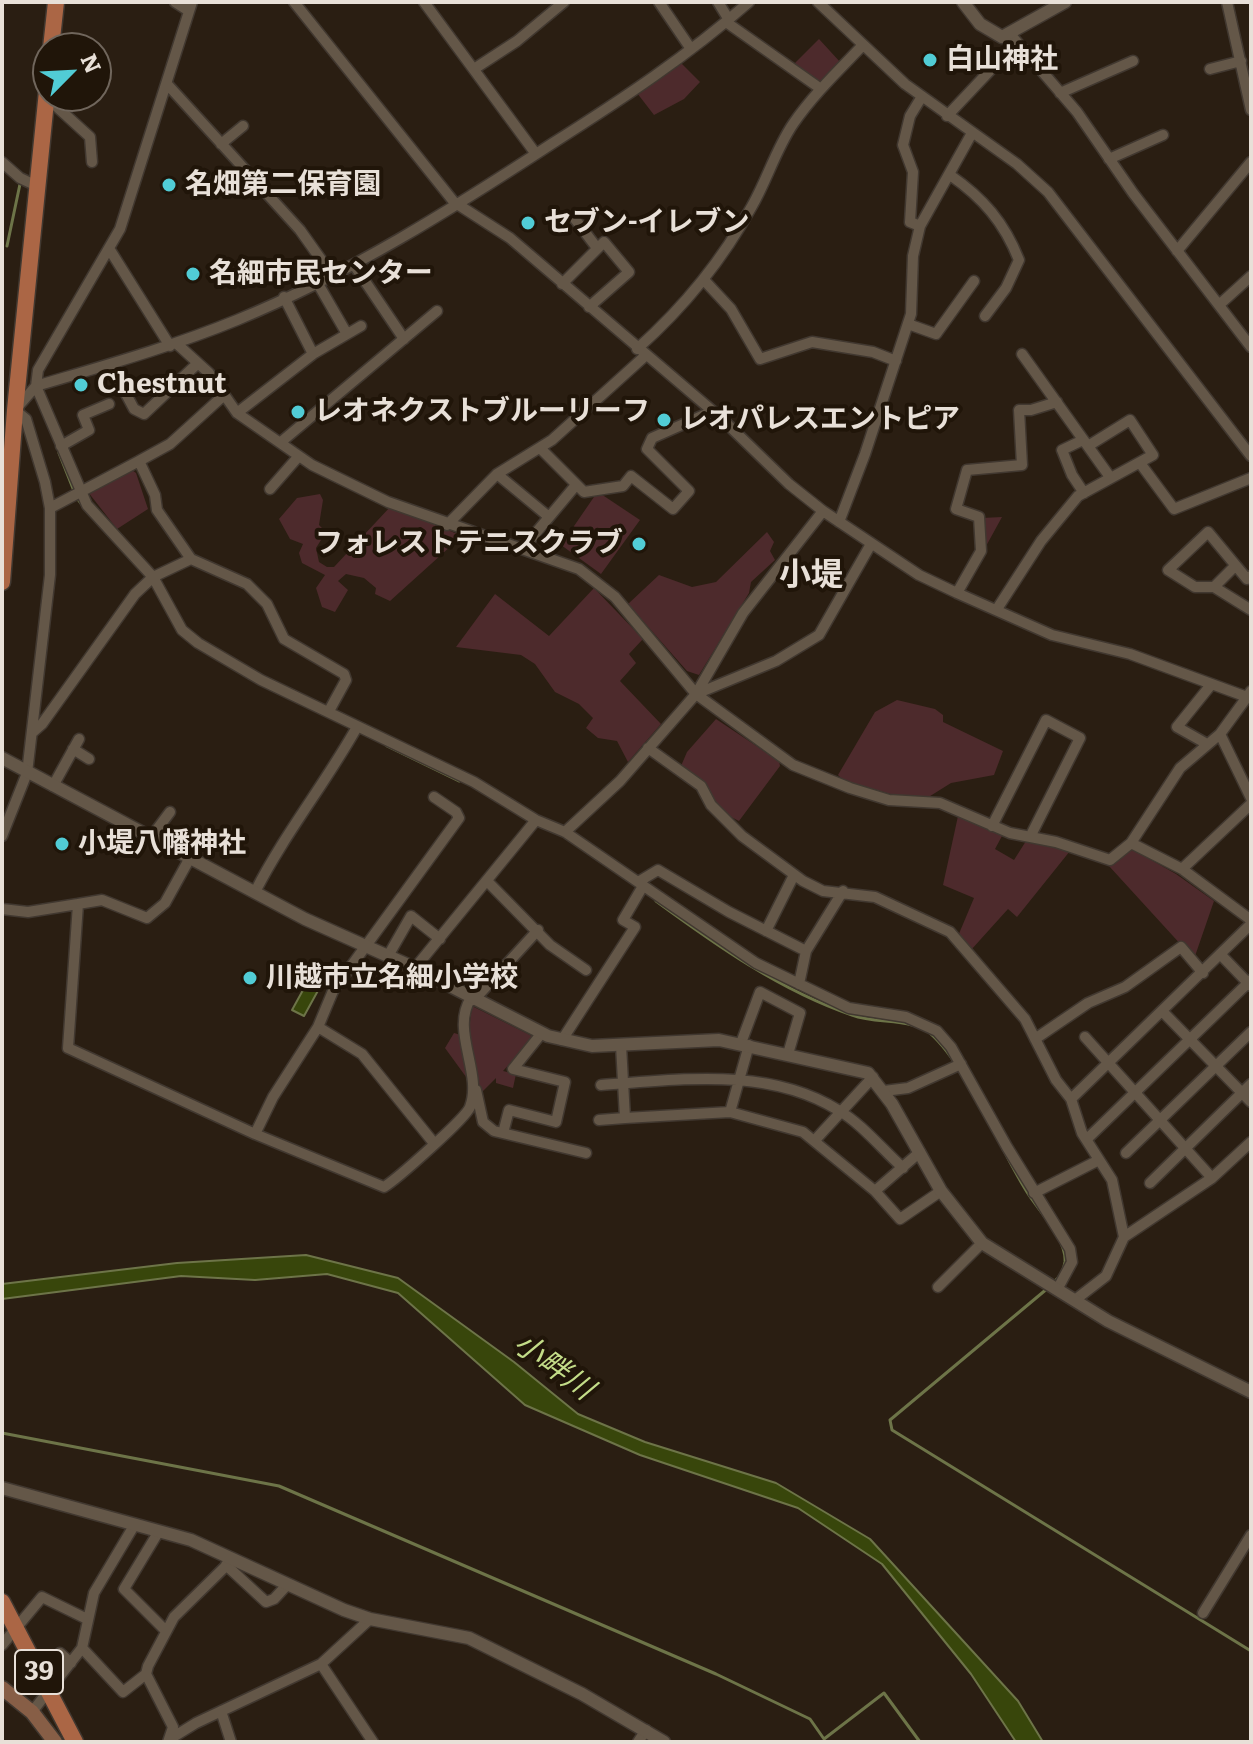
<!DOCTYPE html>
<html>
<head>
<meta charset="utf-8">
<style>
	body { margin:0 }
	#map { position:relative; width:1253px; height:1744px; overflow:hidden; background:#2a1e12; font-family:Literata,serif }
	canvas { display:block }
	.frame { position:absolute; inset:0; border:4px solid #e8e0d8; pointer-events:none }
	.north { position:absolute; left:32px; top:32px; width:80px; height:80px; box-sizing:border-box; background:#201509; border:2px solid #70665c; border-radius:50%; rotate:66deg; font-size:22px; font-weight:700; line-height:32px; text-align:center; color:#e8e0d8 }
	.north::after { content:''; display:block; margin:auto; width:28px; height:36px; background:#51ccd5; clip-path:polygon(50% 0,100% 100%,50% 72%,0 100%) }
</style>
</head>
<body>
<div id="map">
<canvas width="1253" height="1744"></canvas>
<div class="frame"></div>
<div class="north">N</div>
</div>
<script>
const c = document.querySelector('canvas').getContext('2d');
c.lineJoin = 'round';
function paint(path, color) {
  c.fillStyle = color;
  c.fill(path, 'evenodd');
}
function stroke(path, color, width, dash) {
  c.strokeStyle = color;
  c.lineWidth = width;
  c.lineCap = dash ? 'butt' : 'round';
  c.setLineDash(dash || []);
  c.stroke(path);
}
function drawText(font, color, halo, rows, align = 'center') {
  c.font = font + ' Literata,"Noto Sans JP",serif';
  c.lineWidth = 8;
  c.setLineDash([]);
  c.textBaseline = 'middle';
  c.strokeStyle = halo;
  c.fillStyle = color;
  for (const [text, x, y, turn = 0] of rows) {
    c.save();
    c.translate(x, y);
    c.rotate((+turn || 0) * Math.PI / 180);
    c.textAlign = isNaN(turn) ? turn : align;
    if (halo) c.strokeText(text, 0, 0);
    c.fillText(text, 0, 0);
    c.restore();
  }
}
paint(new Path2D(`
	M819,39L841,63L819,85L792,66Z
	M680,62L700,82L684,99L654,115L637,93Z
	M128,467L136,473L148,509L117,529L88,492Z
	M320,494L323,500L319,525L326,532L316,548L319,562L327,567H334L391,506L462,536L390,601L375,594L376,588L364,578L346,574L338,581L348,590L335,612L322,607L316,588L325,575L302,563L299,553L303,544L290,539L279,519L297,498Z
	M596,494H601L640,520L601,574L561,545Z
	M1002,517L985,548L982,518Z
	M767,532L774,542L770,551L775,560L751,582L749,593L699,675L687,671L628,604L659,575L692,587L716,582Z
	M594,588L643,639L629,654L636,663L620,681L661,724L628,762L617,741L598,738L586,728L593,718L579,704L555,692L535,664L521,655L456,647L495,594L549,636Z
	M897,700L935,709L943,715V722L1003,751L994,775L951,783L927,798L897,796L843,780L838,775L875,712Z
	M716,719L779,761L780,766L739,821L725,814L681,766L687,752Z
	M958,816L1002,836L995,849L1014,860L1026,841L1070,851L1017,917L1008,909L971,950L958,936L974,898L943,885Z
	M1132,849L1176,874L1214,901L1194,959L1109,866Z
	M472,1006L534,1037L503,1071L516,1074L513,1088L496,1083V1078L480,1094L468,1038Z
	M454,1033L461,1035L469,1081L445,1048Z`), '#4d2a2c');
const water = new Path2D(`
	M308,981L320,987L304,1016L292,1010Z
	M306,1255L398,1278L514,1362L578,1414L645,1442L776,1483L870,1539L1018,1701L1043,1742H1016L971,1674L882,1564L798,1508L640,1455L525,1405L398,1293L327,1274L255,1280L181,1276L2,1299V1284L177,1263Z`);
paint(water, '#38460b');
stroke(water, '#6d7448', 2);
stroke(new Path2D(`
	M7,246L20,184
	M59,453L74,491
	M77,498L89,514
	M387,746L459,781
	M656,901C716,945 781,991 852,1015C871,1022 892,1020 912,1025
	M930,1033C966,1064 999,1148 1027,1192C1038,1210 1067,1239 1065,1262C1064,1270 1059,1278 1053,1283
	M1048,1288L890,1420L892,1430L1251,1651
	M2,1433L279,1486L716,1674L810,1719L824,1739L884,1693L920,1742`), '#6d7448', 3);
const minor = new Path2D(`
	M175,2L189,11
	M192,2L120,229L38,370L36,386L87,505L153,577L182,630L198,643L261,680L474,782L536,820L565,832L756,963L849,1008L906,1017L937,1031L951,1047L1007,1147L1070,1249L1072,1262L1058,1288
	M294,2L454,202L510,238L722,419L789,484L823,511L919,575L957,593L1052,635L1130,654L1247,697L1251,691
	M424,2L536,154
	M659,2L691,49
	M718,2L729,20
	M818,2L905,84L1017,164L1048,192L1251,456
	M1227,2L1251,110
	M726,22L821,89
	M1010,34L1077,112L1133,193L1251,347
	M474,69L517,41L564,2
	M1210,69L1241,61
	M167,84L300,230L332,275
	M1060,93L1133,61
	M46,97L90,137L92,162
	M947,116L1015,44
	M221,144L243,126
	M1109,159L1163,135
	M2,162L20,178L37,186
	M950,175C983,198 1004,222 1019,260L1006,288L985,316
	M575,219L597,248
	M920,226L910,222L913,172L903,145L910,116L921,98
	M110,250L170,346
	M1177,251L1251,162
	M354,265L404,339
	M704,280L731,309L760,359L812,342L873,352L896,361
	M317,282L347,334
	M562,284L604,242L629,272L589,307
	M284,297L313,354
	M1219,305L1251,276
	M908,324L936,334L974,281
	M176,343L209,373L237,413L312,465L388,502L579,569L615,597L696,694L793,765L850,788L889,800L940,803L1010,833L1056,842L1110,860L1131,843L1180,768L1220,734L1247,697
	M637,349C683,308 722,261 752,206C767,180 776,149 793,124C813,95 838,71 862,46
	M1022,354L1110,477
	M110,364L134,409L144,414L198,363
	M237,413L313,354L361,326
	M1083,440L1062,450L1072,475L1084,493
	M281,442L437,311
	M61,446L89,430L83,415L109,404
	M540,448L584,492L623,486L631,476L673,509L689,491L647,449L652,438L713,411
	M139,461L170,444L223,396
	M1140,463L1174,509L1251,478
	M497,474L549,517
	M270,489L298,457
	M50,508L139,461L155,495L157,510L191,559
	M839,522L865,454L911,314L913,256L920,226L972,133
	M447,525L497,474L552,440L645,356
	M524,547L576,485
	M1251,576L1247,579L1208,532L1168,570L1195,587H1214L1251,610
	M1214,587L1235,566
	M957,593L981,551L979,517L956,509L967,470L1022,465L1019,410H1031L1057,402
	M997,609L1041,541L1078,496L1153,455L1130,420L1088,446
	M696,694L776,661L819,635L871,544
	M33,732L42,724L135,594L153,577L191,559L247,584L267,604L284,639L344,674L346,680L329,711
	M1220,734L1251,798
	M1207,744L1177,727L1210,686
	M648,748L701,786L711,805L742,836L803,881L823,891L875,897L950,932L1025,1019L1056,1080L1071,1099L1082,1133L1112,1180L1124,1237
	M73,749L89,759
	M53,786L79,739
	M992,826L1046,720L1080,738L1030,837
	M565,832L620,781L696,694L743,613L823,511
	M2,836L27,773L50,575V508L45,482L26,419L15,410L36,386C103,366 171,347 237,320C349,274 452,209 553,143C621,100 689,55 749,2
	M152,836L170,812
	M1131,843L1182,869L1251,920
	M191,856L165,903L147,918L102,900L78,904L68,1048L255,1134L273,1097L318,1027L333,991L459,818L456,812L434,797
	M1182,869L1251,804
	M488,882L550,945L586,970
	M638,882L658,870L729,912L806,951
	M255,892C285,833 325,784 357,727
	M2,909L28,912L78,904
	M766,931L794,875
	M1220,954L1251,986
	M388,956L411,916L440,939
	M415,968L536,820
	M799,984L806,951L843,891
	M474,1000L538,930
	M1163,1012L1251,1102
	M318,1027L362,1054L433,1142
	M1085,1037L1212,1178
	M1035,1039L1088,1003L1125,987L1181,947L1203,973
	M562,1040L635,927L623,920L643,886
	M741,1043L760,992L800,1013L788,1054
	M621,1045L625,1118L730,1112L803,1132L875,1191L900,1219L941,1191
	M601,1085C679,1080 767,1066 838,1110C862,1124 882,1149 903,1168
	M476,1090L483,1122L494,1131L586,1153
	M884,1091L908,1088L961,1064
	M1071,1099L1251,924
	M730,1112L749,1045
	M599,1120L625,1118
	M503,1133L509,1110L556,1122L565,1082L513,1069L541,1034
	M255,1134L384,1187C397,1179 466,1118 470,1107C483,1073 450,1030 471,998
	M816,1139L873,1077
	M1087,1139L1251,980
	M1126,1153L1251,1032
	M1150,1183L1251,1084
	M875,1191L920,1152
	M1034,1193L1099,1160
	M938,1287L982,1243
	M1075,1300L1106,1276L1124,1237L1212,1178L1251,1142
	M159,1531L124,1589L166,1631
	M226,1565L266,1602L274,1599L287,1585
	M1203,1613L1251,1535
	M370,1619L321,1664L373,1742
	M2,1645L42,1597L87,1619
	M82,1648L123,1692L146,1674
	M60,1653L71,1663
	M221,1711L231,1742
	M32,1712L82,1648L94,1593L135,1524
	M170,1739L196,1723L321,1664
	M168,1742L173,1727L146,1674L148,1666L174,1617L232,1560
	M638,1742L646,1730`);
const tertiary = new Path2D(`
	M963,2L980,24L1002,37L1065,2
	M2,758L305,919L415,968L548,1036L592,1046L719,1040L868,1073L892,1104L941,1191L982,1243L1108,1321L1251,1392
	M2,1488L191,1540L344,1610L370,1619L469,1638L582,1694L664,1742`);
const secondary = new Path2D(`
	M2,1688L32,1712L55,1742`);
const primary = new Path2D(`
	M51,48L56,2
	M2,582L15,410L48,81
	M2,1602L75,1742`);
stroke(minor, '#413830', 13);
stroke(tertiary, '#413830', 15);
stroke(secondary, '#413830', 17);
stroke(primary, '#413830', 19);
stroke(minor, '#645748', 10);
stroke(tertiary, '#645748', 12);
stroke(secondary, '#875e46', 14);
stroke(primary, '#ab6645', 16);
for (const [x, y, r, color] of [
	[930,60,8,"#51ccd5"],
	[169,185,8,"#51ccd5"],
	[528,223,8,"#51ccd5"],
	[193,274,8,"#51ccd5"],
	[81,385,8,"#51ccd5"],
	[298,412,8,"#51ccd5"],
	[664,420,8,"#51ccd5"],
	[639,544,8,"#51ccd5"],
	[62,844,8,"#51ccd5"],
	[250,978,8,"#51ccd5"]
]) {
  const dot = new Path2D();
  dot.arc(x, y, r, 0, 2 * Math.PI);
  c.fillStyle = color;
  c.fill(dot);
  stroke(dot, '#201509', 3);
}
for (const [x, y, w] of [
	[39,1672,48]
]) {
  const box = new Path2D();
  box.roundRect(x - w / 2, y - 22, w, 44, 6);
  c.fillStyle = '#201509';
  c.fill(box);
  stroke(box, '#e8e0d8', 2);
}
drawText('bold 26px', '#e8e0d8', null, [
	["39",39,1672]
]);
drawText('bold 28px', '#e8e0d8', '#201509', [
	["白山神社",946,60],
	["名畑第二保育園",185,185],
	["セブン-イレブン",544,223],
	["名細市民センター",209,274],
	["Chestnut",97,385],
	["レオネクストブルーリーフ",314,412],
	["レオパレスエントピア",680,420],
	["フォレストテニスクラブ",623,544,"right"],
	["小堤八幡神社",78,844],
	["川越市立名細小学校",266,978]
], 'left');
drawText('italic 30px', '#c3dc88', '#201509', [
	["小畔川",553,1367,36]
]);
drawText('bold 32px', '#e8e0d8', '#201509', [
	["小堤",811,576]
]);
</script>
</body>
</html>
